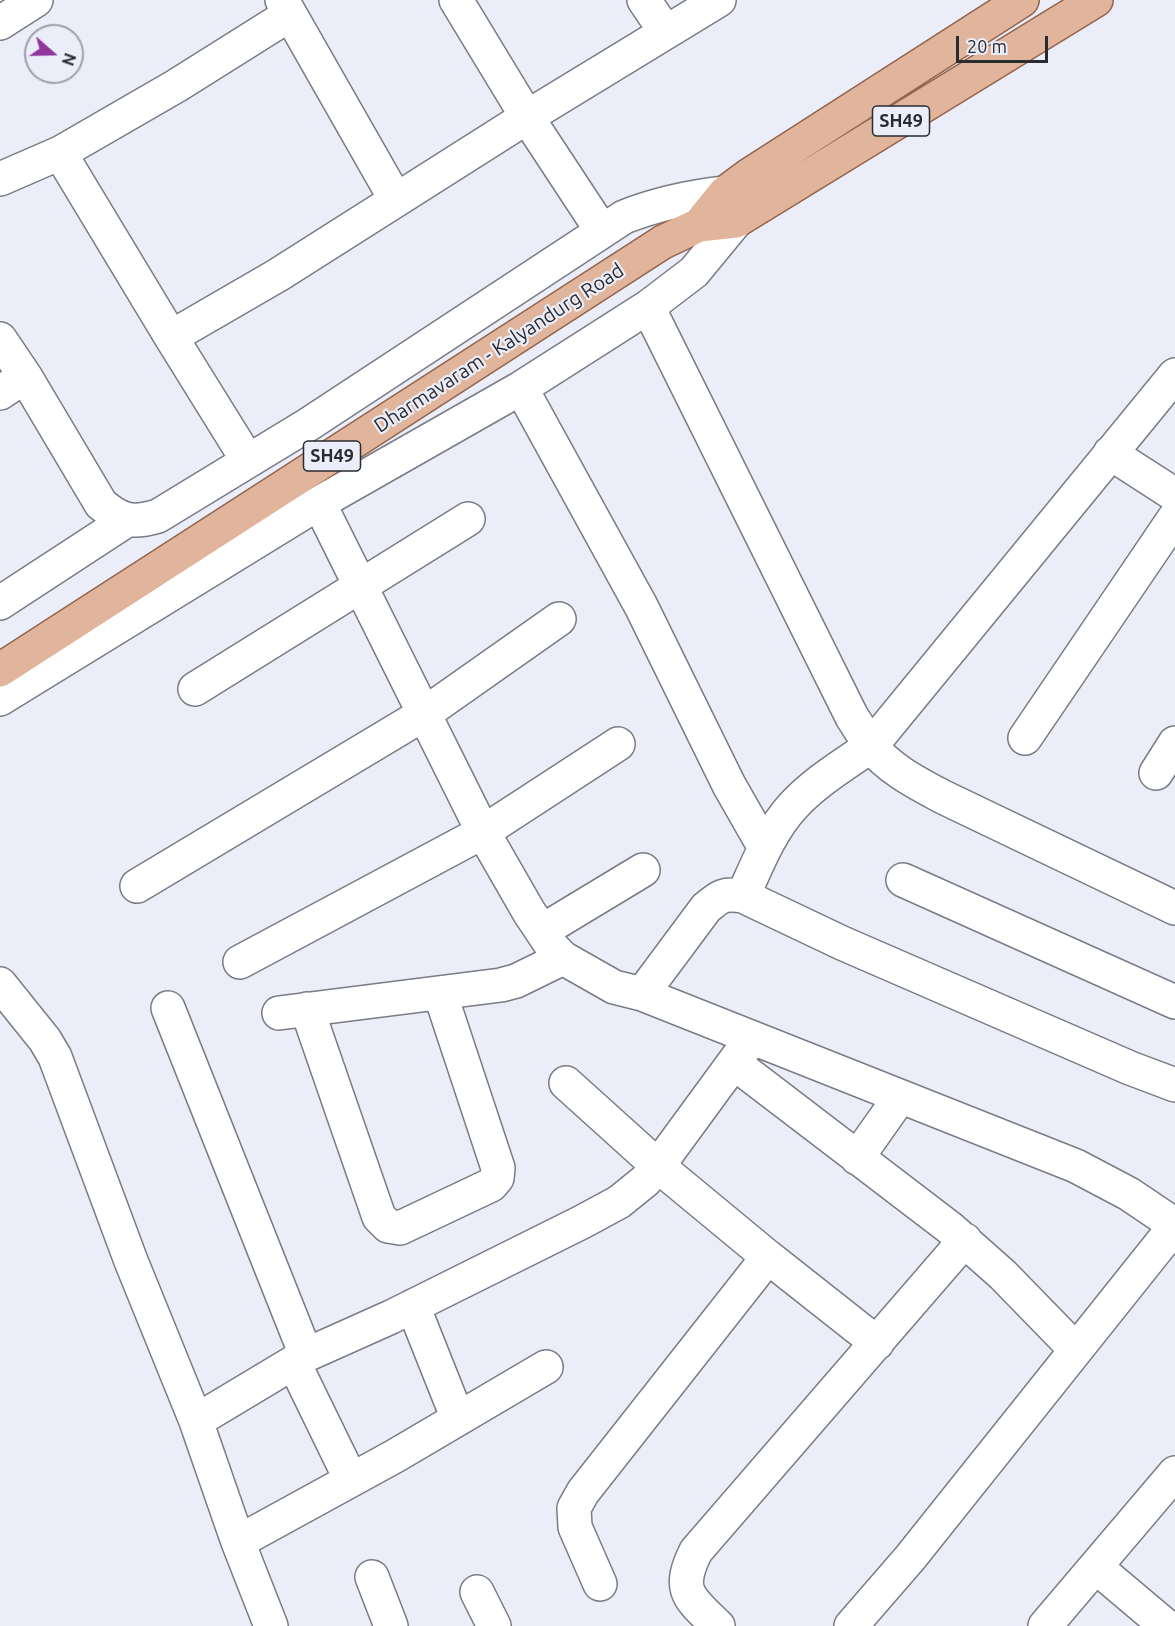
<!DOCTYPE html>
<html>
<head>
<meta charset="utf-8">
<style>
	body { margin:0 }
	#map { position:relative; width:1175px; height:1626px; overflow:hidden; background:#ebeef9; font-family:Ubuntu,sans-serif }
	canvas { display:block }
	.north { position:absolute; left:24px; top:24px; width:60px; height:60px; box-sizing:border-box; background:#ebeef9; border:2px solid #9ea0a9; border-radius:50%; rotate:110deg; font-size:16px; font-weight:700; line-height:24px; text-align:center; color:#2a2b30 }
	.north::after { content:''; display:block; margin:auto; width:21px; height:27px; background:#92359f; clip-path:polygon(50% 0,100% 100%,50% 72%,0 100%) }
	.scale { position:absolute; left:956px; top:36px; width:92px; height:27px; box-sizing:border-box; border:3px solid #2a2b30; border-top:0; padding-left:8px; font-size:18px; line-height:21px; white-space:nowrap; color:#2a2b30; -webkit-text-stroke:4px #ebeef9; paint-order:stroke }
</style>
</head>
<body>
<div id="map">
<canvas width="1175" height="1626"></canvas>
<div class="north">N</div>
<div class="scale">20 m</div>
</div>
<script>
const c = document.querySelector('canvas').getContext('2d');
c.lineJoin = 'round';
function stroke(path, color, width, dash) {
  c.strokeStyle = color;
  c.lineWidth = width;
  c.lineCap = dash ? 'butt' : 'round';
  c.setLineDash(dash || []);
  c.stroke(path);
}
function drawText(font, color, halo, rows, align = 'center') {
  c.font = font + ' Ubuntu,sans-serif';
  c.lineWidth = 4.5;
  c.setLineDash([]);
  c.textBaseline = 'middle';
  c.strokeStyle = halo;
  c.fillStyle = color;
  for (const [text, x, y, turn = 0] of rows) {
    c.save();
    c.translate(x, y);
    c.rotate((+turn || 0) * Math.PI / 180);
    c.textAlign = isNaN(turn) ? turn : align;
    if (halo) c.strokeText(text, 0, 0);
    c.fillText(text, 0, 0);
    c.restore();
  }
}
const minor = new Path2D(`
	M282,0L396,200
	M456,0L527,117L602,231
	M644,0L665,31
	M0,23L36,0
	M60,153L171,337L248,461
	M0,179L60,153L176,86L289,15
	M648,307L852,717C858,726 864,736 870,745C889,769 917,783 943,797L1175,908
	M171,337L278,275L527,117L719,0
	M0,339L25,376L101,504C121,521 132,524 158,516L309,424L624,217C657,204 689,197 725,193
	M521,388L641,606L729,785L765,848
	M0,393L25,376
	M1110,453L1175,495
	M319,503L483,832L529,912L553,948L563,958L614,987L642,994L1076,1166L1129,1194L1175,1225
	M0,603L127,520
	M195,689L468,519
	M0,699L319,503L521,388L648,307L694,272L736,221
	M1025,738L1175,517
	M1156,773L1175,743
	M903,880L1175,1002
	M137,886L424,714L559,619
	M743,896C757,865 770,831 793,806C815,782 845,764 871,746L1175,375
	M542,931L643,870
	M240,962L483,832L618,744
	M0,984L45,1040L55,1057L131,1261L196,1421L238,1542L271,1626
	M642,994L706,908C720,896 724,893 743,896L842,943L1130,1068L1175,1085
	M168,1008L306,1355
	M307,1009L379,1217L388,1226L400,1228L491,1185L497,1178L498,1168L440,993
	M279,1013L501,985L516,981L563,958
	M734,1063L950,1228L1003,1275L1076,1350
	M566,1083L658,1166L768,1257L877,1343
	M857,1158L900,1097
	M413,1306L458,1419
	M294,1363L351,1480
	M196,1421L306,1355L391,1317L582,1222L619,1202L645,1181L658,1166L751,1039
	M238,1542L395,1456L546,1367
	M1096,1567L1166,1626
	M372,1577L391,1626
	M600,1584L575,1527L574,1508L583,1492L768,1257
	M477,1592L494,1626
	M718,1626C689,1598 676,1591 696,1551L965,1240
	M851,1626L910,1558L1175,1226
	M1045,1626L1175,1473`);
const primary = new Path2D(`
	M699,225L725,193L748,176L1022,0
	M0,670L663,242L699,225L736,221L1096,0`);
stroke(minor, '#797b85', 36);
stroke(primary, '#93644b', 36);
stroke(minor, '#fff', 33);
stroke(primary, '#e0b59b', 33);
for (const [x, y, w] of [
	[901,121,57],
	[332,456,57]
]) {
  const box = new Path2D();
  box.roundRect(x - w / 2, y - 15, w, 30, 4.5);
  c.fillStyle = '#ebeef9';
  c.fill(box);
  stroke(box, '#2a2b30', 1.5);
}
drawText('bold 18px', '#2a2b30', null, [
	["SH49",901,121],
	["SH49",332,456]
]);
drawText('20px', '#2a2b30', '#ebeef9', [
	["Dharmavaram - Kalyandurg Road",499,348,-33]
]);
</script>
</body>
</html>
